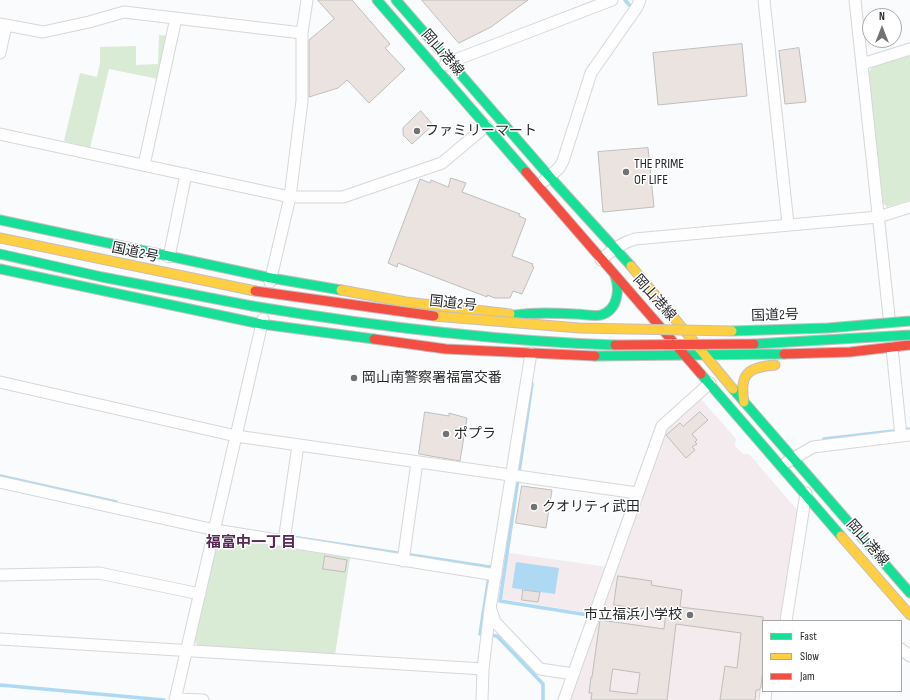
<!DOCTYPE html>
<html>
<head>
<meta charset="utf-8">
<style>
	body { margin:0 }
	#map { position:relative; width:910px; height:700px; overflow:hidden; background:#f9fbfd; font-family:"Sofia Sans Condensed",sans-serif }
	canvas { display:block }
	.legend { position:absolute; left:762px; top:620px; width:140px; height:72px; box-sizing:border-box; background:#fff; border:1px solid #a9a9aa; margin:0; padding:5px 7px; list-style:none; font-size:12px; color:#27292b }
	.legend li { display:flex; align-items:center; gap:8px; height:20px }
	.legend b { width:20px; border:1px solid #a9a9aa }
	.north { position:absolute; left:862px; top:8px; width:40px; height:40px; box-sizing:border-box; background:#fff; border:1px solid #a9a9aa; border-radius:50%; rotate:0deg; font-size:11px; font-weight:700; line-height:16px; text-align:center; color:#27292b }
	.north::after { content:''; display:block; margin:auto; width:14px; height:18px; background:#707274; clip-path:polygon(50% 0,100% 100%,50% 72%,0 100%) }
</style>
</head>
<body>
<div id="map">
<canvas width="910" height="700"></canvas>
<ul class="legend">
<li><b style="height:5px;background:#16e098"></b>Fast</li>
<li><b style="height:5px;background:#ffcf43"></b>Slow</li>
<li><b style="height:5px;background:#f24e42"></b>Jam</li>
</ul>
<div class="north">N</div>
</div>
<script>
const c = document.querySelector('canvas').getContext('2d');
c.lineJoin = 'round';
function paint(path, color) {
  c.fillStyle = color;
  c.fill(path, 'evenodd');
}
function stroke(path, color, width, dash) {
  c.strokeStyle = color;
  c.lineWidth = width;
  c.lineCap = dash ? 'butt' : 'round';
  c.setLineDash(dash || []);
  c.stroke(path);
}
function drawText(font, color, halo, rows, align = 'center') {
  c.font = font + ' "Sofia Sans Condensed","Noto Sans JP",sans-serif';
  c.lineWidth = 3;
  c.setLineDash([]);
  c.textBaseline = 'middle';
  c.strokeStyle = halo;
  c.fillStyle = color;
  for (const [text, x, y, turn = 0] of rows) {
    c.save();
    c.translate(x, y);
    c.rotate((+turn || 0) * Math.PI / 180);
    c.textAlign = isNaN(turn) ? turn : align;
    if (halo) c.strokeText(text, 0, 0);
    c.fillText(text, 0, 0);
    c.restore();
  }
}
paint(new Path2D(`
	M701,399L736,439L735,446L743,454H749L797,510L782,621H763V700H570L667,428Z
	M509,553L607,567L589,613L502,599Z`), '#f3ebed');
paint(new Path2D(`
	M159,35L168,36L158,79L109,69L90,148L64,141L80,73L97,77L100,63V47L136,46V65L158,64Z
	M910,55V200L887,207L882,202L868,73L873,66Z
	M223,538L350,558L335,655L199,647L194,641L217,542Z`), '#d9ebd5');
paint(new Path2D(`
	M516,562L559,568L555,594L512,588Z`), '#addaf2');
stroke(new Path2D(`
	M625,0L632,8
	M532,384L500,601L588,615
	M905,430L910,429
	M824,439L894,431
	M0,476L116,502
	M292,537L496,568
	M489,576L480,634L497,636L543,684V700
	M0,685L164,700`), '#addaf2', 3.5);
const building = new Path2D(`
	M318,0H352L390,44L385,48L405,69L369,103L347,80L338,88L309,97V40L334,19Z
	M422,0H528L491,27L459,43Z
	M742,44L747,96L658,105L653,53Z
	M799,48L806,102L785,104L779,51Z
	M421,111L433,125L412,144L403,135V128Z
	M648,148L654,207L603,212L598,152Z
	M451,178L466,183L462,192L520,214L519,216L526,219L512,256L533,264L532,266L534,267L522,294L513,291L510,298H495L487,295V297L398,263L397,267L388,263L420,179L430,183L431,180L448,187Z
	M425,412L449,416V413L467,418L460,461L419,454Z
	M700,412L708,420L692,434L697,440L695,442L697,444L692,447L695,450L686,458L666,435L680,423L683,426Z
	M522,486L552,490L546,528L516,523Z
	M325,556L347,560L345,572L323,569Z
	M618,576L652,581L651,585L682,590L680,607L763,617V668L761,687L759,690H756L755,700H720L725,666L737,668L741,633L676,624L667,700H591L592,693H589L591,677H592L600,620L664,629L666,612L614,605ZM613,669L640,673L637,694L610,691Z
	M523,590L540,592L538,602L522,600Z`);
paint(building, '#ebe3df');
stroke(building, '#bebebe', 1);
const street = new Path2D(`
	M764,0L788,224
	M855,0L889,316
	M0,24L43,32L89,22L124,12L302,33
	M0,53L6,25
	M862,64L910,49
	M445,65L450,62L612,0
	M0,134L290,197H343L442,163L486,126
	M144,165L176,18
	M544,181L559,168L563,161L591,73L637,7L640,0
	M169,257L186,174
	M601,260C612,250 621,243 635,239L878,217L910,207
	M270,282L290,197L302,101V33L307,0
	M892,348L901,436
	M0,382L236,436L637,493
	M787,462L813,447L910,435
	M0,482L215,530L496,575
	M284,541L298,445
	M403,561L417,462
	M0,575L99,573L200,594
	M491,610L495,622L540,669L573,674
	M786,621L806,493
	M0,639L483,669
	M901,649L910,656
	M175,699L203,700
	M175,700L263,319
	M482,700L483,669L490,609L531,353
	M564,700L662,426L710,383
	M765,700L766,691`);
const fast = new Path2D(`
	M377,0L526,172
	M396,0L549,176L631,266
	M0,220L271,278L341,290
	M0,254L102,277L252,306
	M0,269L261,324L374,339
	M515,315C536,312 555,313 576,314C584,314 594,317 601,315C618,310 620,289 615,276
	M595,356L784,354
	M701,374L841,536
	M733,389L910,593`);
const slow = new Path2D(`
	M0,238L255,291
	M631,266L733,389
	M341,290L406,302L510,314
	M744,402C739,374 748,367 775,365
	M841,536L910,615`);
const jam = new Path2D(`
	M526,172L701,374
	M374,339L446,349L595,356
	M784,354L850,352L910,345`);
stroke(street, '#d5d7d9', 13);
stroke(fast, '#c7bdbd', 11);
stroke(slow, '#c7bdbd', 11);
stroke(jam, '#c7bdbd', 11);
stroke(street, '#fefeff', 11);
stroke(fast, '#16e098', 9);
stroke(slow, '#ffcf43', 9);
stroke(jam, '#f24e42', 9);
const fastBridge = new Path2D(`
	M252,306C373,326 493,341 615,345
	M732,331L828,328L910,321
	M754,344L910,335`);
const slowBridge = new Path2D(`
	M434,316L579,328L732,331`);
const jamBridge = new Path2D(`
	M255,291L434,316
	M615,345L754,344`);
stroke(fastBridge, '#c7bdbd', 11, []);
stroke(slowBridge, '#c7bdbd', 11, []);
stroke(jamBridge, '#c7bdbd', 11, []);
stroke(fastBridge, '#16e098', 9);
stroke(slowBridge, '#ffcf43', 9);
stroke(jamBridge, '#f24e42', 9);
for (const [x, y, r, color] of [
	[417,131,4,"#707274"],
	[626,172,4,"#707274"],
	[354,378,4,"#707274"],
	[446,434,4,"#707274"],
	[534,507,4,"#707274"],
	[690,615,4,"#707274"]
]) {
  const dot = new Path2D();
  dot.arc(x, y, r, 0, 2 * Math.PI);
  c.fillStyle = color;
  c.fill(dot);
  stroke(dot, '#fff', 1.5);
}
drawText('14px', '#27292b', '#fff', [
	["岡山港線",442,53,49],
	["国道2号",135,253,12],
	["岡山港線",654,298,48],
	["国道2号",453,304,6],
	["国道2号",775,316,-2],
	["岡山港線",867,543,49]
]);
drawText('14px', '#27292b', '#fff', [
	["ファミリーマート",425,131],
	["THE PRIME",634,164],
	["OF LIFE",634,180],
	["岡山南警察署福富交番",362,378],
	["ポプラ",454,434],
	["クオリティ武田",542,507],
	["市立福浜小学校",682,615,"right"]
], 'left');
drawText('bold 15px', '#582758', '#fff', [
	["福富中一丁目",251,543]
]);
</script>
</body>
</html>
